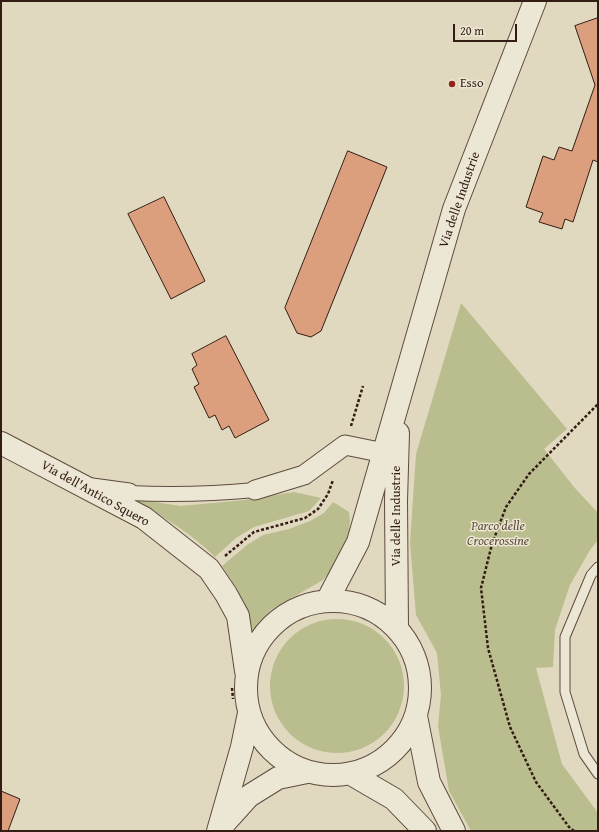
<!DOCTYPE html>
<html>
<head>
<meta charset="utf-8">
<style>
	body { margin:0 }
	#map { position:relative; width:599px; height:832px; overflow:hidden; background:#e1d9bf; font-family:"Gentium Book Plus",serif }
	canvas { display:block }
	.frame { position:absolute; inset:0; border:2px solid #331c14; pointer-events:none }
	.scale { position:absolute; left:453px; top:24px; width:64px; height:18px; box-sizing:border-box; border:2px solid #331c14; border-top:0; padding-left:5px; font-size:12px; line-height:14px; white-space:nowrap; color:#331c14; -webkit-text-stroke:3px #ece6d5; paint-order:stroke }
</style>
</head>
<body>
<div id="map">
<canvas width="599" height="832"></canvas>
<div class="frame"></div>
<div class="scale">20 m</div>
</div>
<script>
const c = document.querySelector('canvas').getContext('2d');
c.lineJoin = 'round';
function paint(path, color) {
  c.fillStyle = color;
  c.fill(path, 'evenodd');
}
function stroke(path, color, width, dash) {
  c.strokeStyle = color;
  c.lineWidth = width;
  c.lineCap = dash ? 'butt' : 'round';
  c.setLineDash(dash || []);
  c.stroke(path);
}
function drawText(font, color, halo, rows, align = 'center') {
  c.font = font + ' "Gentium Book Plus",serif';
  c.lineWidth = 3;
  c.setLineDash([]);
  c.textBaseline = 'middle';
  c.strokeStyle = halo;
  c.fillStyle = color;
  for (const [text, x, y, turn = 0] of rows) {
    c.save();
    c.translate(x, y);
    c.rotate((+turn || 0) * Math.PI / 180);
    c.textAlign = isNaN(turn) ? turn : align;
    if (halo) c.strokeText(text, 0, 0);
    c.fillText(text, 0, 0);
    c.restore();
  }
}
paint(new Path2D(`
	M461,303L567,429L544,449L574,487L598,513V540L590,550L570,585L555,630L553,667L536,668L562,764L598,813V831H471L449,791L438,726L441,695L437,653L416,615L410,543L416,454Z
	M294,492L321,498L309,511L254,527L236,538L215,557C191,533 163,517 134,499L181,506L244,500Z
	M333,502L349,512L350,521L348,539L341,558L323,580L271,610L253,631L237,589L222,566L247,545L263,535L289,529L310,521L324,513Z
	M270 686a67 67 0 1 1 134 0a67 67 0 1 1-134 0Z`), '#babd8d');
const building = new Path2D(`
	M598,18V162L593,160L573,222L565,219L562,229L539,222L543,213L526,207L543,156L554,160L559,147L572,151L595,85L575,26Z
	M348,151L387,167L321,331L311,337L297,333L285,308Z
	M164,197L205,281L171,299L128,214Z
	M226,336L269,420L235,438L229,426L222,430L215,415L209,418L194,387L199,384L192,369L197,365L192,354Z
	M1,791L20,799L8,831H1Z`);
paint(building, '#db9f7d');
stroke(building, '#331c14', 1);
const service = new Path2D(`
	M598,567L591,575L565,637V692L584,754L598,774`);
const pedestrian = new Path2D(`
	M129,493C171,495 213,494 255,490`);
const minor = new Path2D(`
	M92,488L129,493
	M255,490L304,475L345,445L384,453L391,464`);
const tertiary = new Path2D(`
	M1,443L144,518L209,569L226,594L238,616L246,671
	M327,601L358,542L454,209L535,1
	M246 688a87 87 0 1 1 174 0a87 87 0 1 1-174 0Z
	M397,628L396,501L398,433
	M416,716L429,782L454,831
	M351,774L394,799L425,831
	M221,827L249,796L278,778L307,772
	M218,831L242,747L249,713`);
stroke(service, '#5e4b3f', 11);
stroke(pedestrian, '#5e4b3f', 16);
stroke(minor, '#5e4b3f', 21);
stroke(tertiary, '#5e4b3f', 24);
stroke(new Path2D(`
	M351,426L363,386
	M225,556L254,532L305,518L318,509L328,494L333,480
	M232,688L233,699
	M574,831L569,827L536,782L510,727L488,648L481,588L492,544L506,507L529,474L598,404`), '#331c14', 2.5, [3, 2]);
stroke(service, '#ece6d5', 9);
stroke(pedestrian, '#ece6d5', 14);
stroke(minor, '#ece6d5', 19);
stroke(tertiary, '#ece6d5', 22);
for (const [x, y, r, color] of [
	[452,84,4,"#8f2418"]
]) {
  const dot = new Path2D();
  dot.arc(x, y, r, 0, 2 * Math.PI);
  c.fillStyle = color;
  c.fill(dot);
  stroke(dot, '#ece6d5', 1.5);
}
drawText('13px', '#331c14', '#ece6d5', [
	["Esso",460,84]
], 'left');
drawText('13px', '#331c14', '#ece6d5', [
	["Via delle Industrie",460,200,-71],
	["Via dell'Antico Squero",95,494,29],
	["Via delle Industrie",397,516,-90]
]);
drawText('italic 13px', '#5c4c38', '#ece6d5', [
	["Parco delle",498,527],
	["Crocerossine",498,542]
]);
</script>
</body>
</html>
